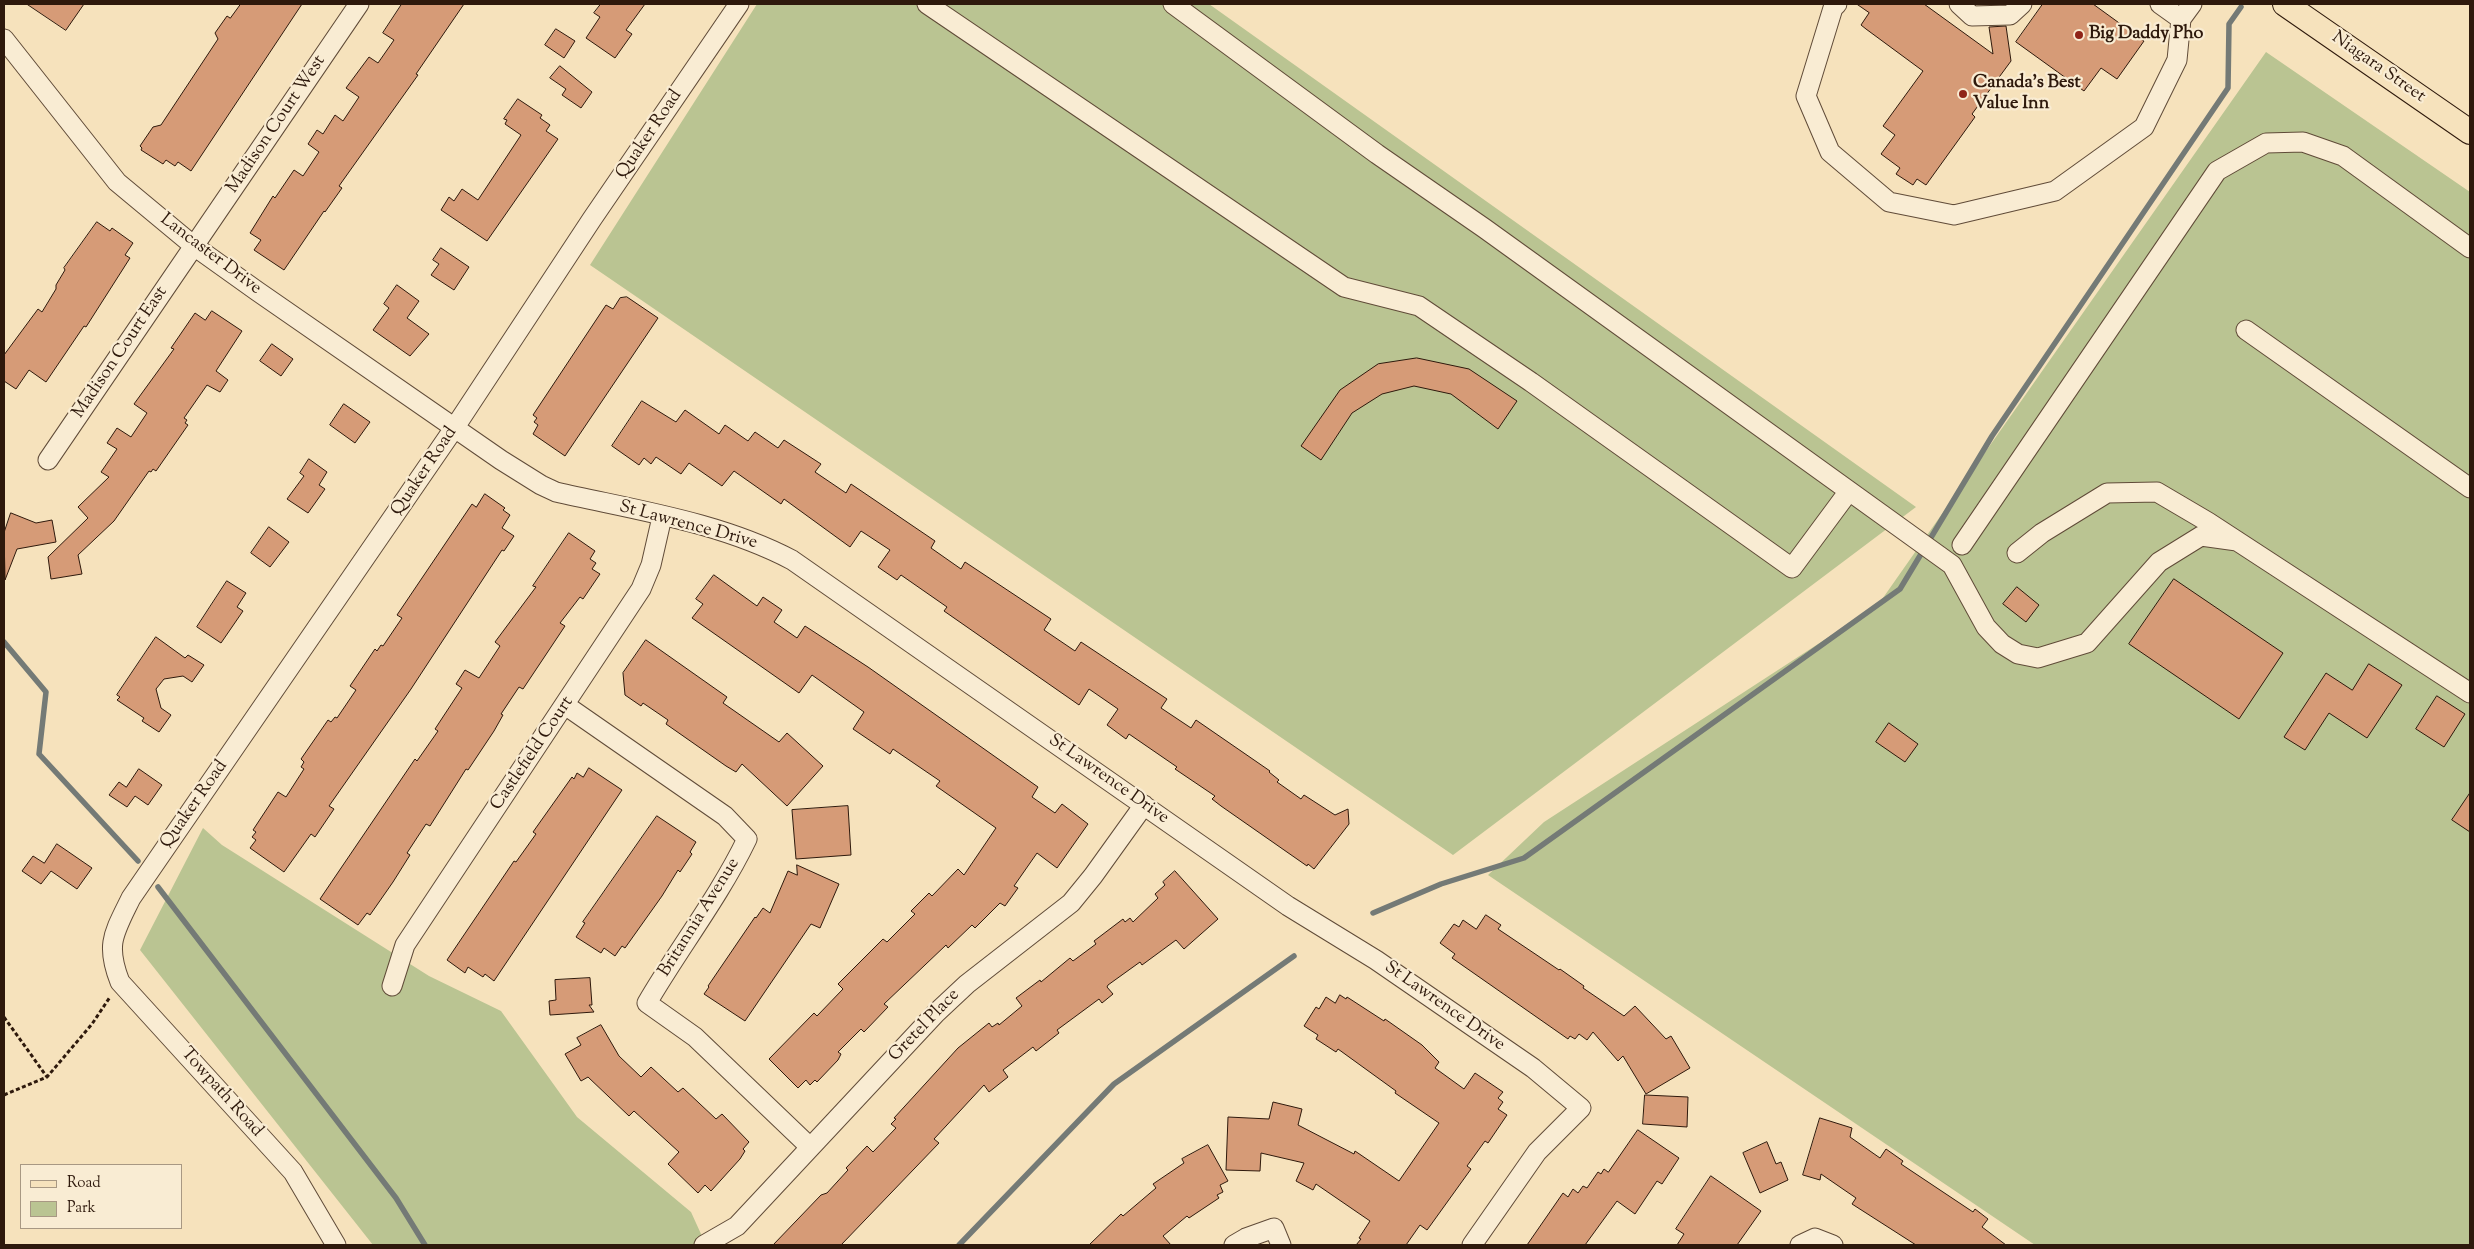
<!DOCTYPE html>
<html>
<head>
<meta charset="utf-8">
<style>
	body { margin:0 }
	#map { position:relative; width:2474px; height:1249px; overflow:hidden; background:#f6e2bc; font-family:"Sorts Mill Goudy",serif }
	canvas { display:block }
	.frame { position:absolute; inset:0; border:5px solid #2e190c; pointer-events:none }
	.legend { position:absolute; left:20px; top:1164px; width:162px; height:65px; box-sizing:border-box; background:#f9ecd3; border:1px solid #a89883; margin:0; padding:6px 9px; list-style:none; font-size:15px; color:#2e190c }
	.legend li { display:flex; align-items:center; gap:10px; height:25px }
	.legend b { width:25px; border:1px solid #a89883 }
</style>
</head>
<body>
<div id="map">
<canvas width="2474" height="1249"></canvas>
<div class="frame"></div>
<ul class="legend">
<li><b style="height:6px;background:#f6e2bc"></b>Road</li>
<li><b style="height:14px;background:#bac492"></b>Park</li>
</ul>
</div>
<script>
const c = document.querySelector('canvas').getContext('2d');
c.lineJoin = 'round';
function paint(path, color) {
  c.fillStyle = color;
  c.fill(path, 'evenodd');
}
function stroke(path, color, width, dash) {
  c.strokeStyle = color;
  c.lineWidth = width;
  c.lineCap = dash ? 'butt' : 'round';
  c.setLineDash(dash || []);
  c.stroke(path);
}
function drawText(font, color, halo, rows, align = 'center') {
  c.font = font + ' "Sorts Mill Goudy",serif';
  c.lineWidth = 4.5;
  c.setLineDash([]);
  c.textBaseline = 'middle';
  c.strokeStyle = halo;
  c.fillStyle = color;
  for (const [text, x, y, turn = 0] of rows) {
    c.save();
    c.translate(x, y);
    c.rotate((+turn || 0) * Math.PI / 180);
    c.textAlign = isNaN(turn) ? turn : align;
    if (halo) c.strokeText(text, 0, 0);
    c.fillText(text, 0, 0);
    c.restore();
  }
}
paint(new Path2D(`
	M757,4H1209L1916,507L1453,855L590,265Z
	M2266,52L2470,192V1245H2035L1488,875L1544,822L1878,605Z
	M203,828L222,845L429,976L501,1011L577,1117L691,1212L706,1245H373L140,950Z`), '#bac492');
stroke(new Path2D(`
	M4,642L46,692L39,754L138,861
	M158,887L396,1198L425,1245
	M1373,913L1441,884L1524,858L1900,589L1992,436L2228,88L2229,24L2241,7
	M959,1245L1114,1084L1294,956`), '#747a76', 5.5);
const building = new Path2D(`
	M27,4H84L66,30Z
	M241,4H302L191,171L178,162L175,166L166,160L163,164L141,150L142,148L140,146L153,127L161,125L218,39L215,33L227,16L230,18Z
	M402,4H464L416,74L418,75L339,186L342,188L325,212L324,211L284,270L254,250L261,240L250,233L273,196L275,198L294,170L303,176L319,152L308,144L317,130L323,134L335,115L343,121L359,97L346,88L369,57L378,63L394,40L383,33Z
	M601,4H645L626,30L632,34L615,58L586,38L600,17L594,13Z
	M1857,4H1924L1993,54L1989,27L2006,26L2011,61L1972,114L1975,117L1926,185L1917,179L1913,185L1896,174L1900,168L1881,154L1895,135L1883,126L1923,71L1866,29L1861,25L1869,13Z
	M2043,4H2093L2144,41L2117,79L2101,68L2084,91L2016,42Z
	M556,29L575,41L564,58L545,45Z
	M560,66L592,92L581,108L562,95L566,89L550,78Z
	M518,99L542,115L540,118L550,125L546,131L558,139L487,241L441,210L449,197L454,201L462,189L478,200L521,135L505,124L507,120L504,119Z
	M97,222L110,231L112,228L133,243L125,255L130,258L86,327L84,326L46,382L29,370L16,389L4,381V355L38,309L42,312L56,289V285L65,270L64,268Z
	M441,248L469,267L454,290L431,275L439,264L433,260Z
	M397,285L419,301L407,318L429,334L410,356L373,330L389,308L384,304Z
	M627,297L658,318L565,456L533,434L538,425L534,422L537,418L533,415L606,305L613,309L620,298Z
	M212,311L242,331L216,371L228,380L220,392L207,385L184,418L187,420L185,423L188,425L156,471L153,469L151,472L149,471L114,521L78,555L82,574L51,579L48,557L88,518L78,507L109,477L101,472L117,449L107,443L117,428L131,437L147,413L134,404L174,349L171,348L195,313L205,320Z
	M272,344L293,359L281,376L260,361Z
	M1417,358L1469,369L1517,401L1498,429L1451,394L1414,386L1382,394L1352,413L1321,460L1301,446L1340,390L1378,364Z
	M642,401L676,422L685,410L719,434L725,425L748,441L755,432L778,448L784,440L821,464L815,472L846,493L851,484L935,541L931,548L961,569L965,562L1051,619L1044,630L1075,651L1081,642L1167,699L1161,708L1191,728L1196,720L1270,771L1269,772L1279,780L1277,782L1301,799L1304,795L1335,815L1348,809L1349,824L1314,869L1308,864L1307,866L1221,806L1212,799L1215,796L1175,769L1177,767L1129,734L1126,739L1107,725L1118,709L1089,689L1079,705L944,611L947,607L901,575L897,580L878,567L890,550L861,531L850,547L784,499L781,504L734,471L722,486L689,463L681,474L656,457L651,464L644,458L639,465L612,446Z
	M344,404L370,422L355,443L330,425Z
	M309,459L327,472L319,485L325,489L308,513L287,499L304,476L300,473Z
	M485,494L505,508L503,510L510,515L502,528L514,536L504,551L502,550L411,689L329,806L334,809L315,837L311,834L284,872L250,848L256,840L252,837L256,832L253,830L278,792L286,797L304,769L301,767L304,762L301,759L328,720L331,722L335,717L337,718L356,690L350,686L375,649L377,651L381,645L383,646L402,618L397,615L472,504L476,507Z
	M11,513L36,523L52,520L56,542L17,549L5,580L4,533Z
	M269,527L289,542L270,567L251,553Z
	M569,533L595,551L590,559L596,563L592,569L600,574L583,599L580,597L560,623L565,626L523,689L519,687L501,714L503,715L494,731L468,770L466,769L430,826L426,824L407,853L410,855L393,882L370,915L367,913L358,925L320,899L415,759L417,761L438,731L435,729L462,688L456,684L465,670L479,678L500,646L495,642L536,587L533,586Z
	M714,575L757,606L763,597L782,610L774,622L797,638L805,626L868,667L1038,787L1032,797L1055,813L1062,804L1088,824L1057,868L1037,853L1014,886L1018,888L1005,906L1000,903L975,928L972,925L948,948L946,945L884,1004L888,1007L864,1032L861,1029L838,1052L841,1054L838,1060L817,1082L815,1080L810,1085L806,1080L798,1088L769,1059L814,1013L817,1016L843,989L838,984L883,939L887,942L915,914L911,911L929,893L932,896L958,869L964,875L996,828L936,786L940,781L893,749L890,754L853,729L864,712L812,675L799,693L692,618L703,604L696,599Z
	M2174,579L2283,653L2239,719L2129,644Z
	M227,581L246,593L237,607L243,611L221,643L197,627Z
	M2017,587L2039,605L2026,622L2003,604Z
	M156,637L185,658L188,655L204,665L192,682L183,676L164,679L156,689L161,708L171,715L159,732L142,721L144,718L117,700L120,697L117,695Z
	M646,640L727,697L723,703L779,742L787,733L823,766L787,806L742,764L736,772L726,766L666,724L668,720L643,703L641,706L625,695L623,673Z
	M2369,664L2402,685L2367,738L2329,713L2305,750L2284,737L2326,673L2352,690Z
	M2437,696L2465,714L2444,747L2416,729Z
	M1889,723L1918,744L1905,762L1876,742Z
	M589,768L622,790L494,981L485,974L483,977L468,967L465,973L447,960L514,861L516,862L536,834L533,832L572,777L574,779L577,773L583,777Z
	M139,769L162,785L148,805L135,796L127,807L109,795L119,782L126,787Z
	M2470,793V832L2452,820Z
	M848,806L851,855L796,859L792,810Z
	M657,816L696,842L690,852L692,854L680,872L678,870L662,896L625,948L622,946L615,956L604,948L601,953L576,937L585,923L583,922Z
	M57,844L92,868L77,889L51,871L41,884L22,871L33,856L44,863Z
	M797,865L839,884L820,928L811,924L745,1021L704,994L709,987L708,986L755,917L756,918L763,908L770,913L788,871L797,875Z
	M1175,871L1218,919L1184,949L1176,940L1142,965L1140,962L1108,985L1107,987L1113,994L1102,1003L1099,999L1057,1030L1059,1033L1036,1051L1033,1047L1003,1070L1008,1077L989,1092L984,1085L934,1139L939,1143L841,1245H773L821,1195L827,1193L848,1170L846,1168L867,1146L873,1152L896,1128L891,1124L896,1119L894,1118L958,1048L989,1023L992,1027L998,1023L999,1025L1022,1006L1016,998L1040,980L1041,982L1070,958L1073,961L1096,944L1094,941L1123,919L1125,922L1130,918L1133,922L1158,898L1155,894L1165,885L1163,882Z
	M1486,915L1501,925L1498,929L1559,970L1560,969L1584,986L1583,988L1624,1016L1635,1006L1666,1039L1671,1036L1690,1068L1646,1094L1623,1056L1618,1061L1593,1032L1587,1040L1579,1034L1575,1039L1570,1036L1568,1039L1452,958L1455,954L1440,943L1454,924L1459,927L1463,920L1476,929Z
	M590,978L592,1005H589L594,1012L550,1015L549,1001L556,1000L555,980Z
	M1340,995L1346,999L1347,997L1384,1021L1385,1019L1422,1045L1439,1062L1435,1068L1464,1089L1475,1073L1503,1092L1498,1098L1503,1102L1498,1109L1507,1115L1488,1143L1485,1141L1467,1166L1471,1169L1430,1226L1427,1230L1420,1225L1406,1245H1356L1361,1239L1359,1238L1370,1221L1316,1184L1313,1190L1296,1181L1304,1163L1261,1153L1260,1171L1226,1170L1228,1117L1269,1119L1273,1102L1302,1109L1298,1125L1354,1154L1355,1151L1399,1181L1439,1123L1395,1093L1396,1091L1338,1049L1336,1052L1316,1039L1318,1035L1304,1026L1316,1007L1319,1009L1326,997L1335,1003Z
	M601,1025L619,1056L641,1077L651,1067L678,1092L683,1088L716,1119L722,1114L749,1142L743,1149L745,1151L740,1159L711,1191L705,1185L698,1193L668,1164L679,1152L634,1111L629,1116L588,1077L581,1081L565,1054L581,1045L577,1038Z
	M1645,1095L1688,1097L1687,1127L1643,1124Z
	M1820,1118L1852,1128L1850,1137L1880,1158L1886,1149L1903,1161L1901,1164L1973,1212L1975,1209L1988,1219L1982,1227L2006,1245H1916L1852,1204L1856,1198L1821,1174L1820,1180L1803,1175Z
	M1638,1130L1679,1158L1662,1184L1657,1181L1635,1214L1617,1201L1585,1245H1527L1563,1193L1568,1197L1573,1189L1578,1193L1583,1186L1587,1188L1598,1172L1601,1174L1604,1169L1608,1172Z
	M1767,1142L1776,1164L1781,1162L1788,1180L1760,1193L1743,1153Z
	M1208,1145L1228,1181L1220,1185L1223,1192L1217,1195L1219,1198L1189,1218L1187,1216L1163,1236L1171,1245H1089L1121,1214L1123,1216L1156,1188L1153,1184L1184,1163L1182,1159Z
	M1711,1176L1761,1211L1737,1245H1677L1684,1234L1676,1229Z`);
paint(building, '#d69b77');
stroke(building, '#2e190c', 1);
const minor = new Path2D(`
	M927,4L1344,287L1419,306L1531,382L1792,568L1849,491
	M1173,4L1377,154L1484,228L1952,565L1986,627L2002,644L2018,654L2038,658L2087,643L2159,562L2201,536L2237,541
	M1837,4L1833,8L1806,96L1830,152L1889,202L1954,215L2055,191L2144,127L2177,60L2181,19
	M1959,4L1972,16L2010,15L2022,4
	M2160,4L2181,19L2192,4
	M4,39L117,182L194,246L257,291L501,460L541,485L556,492C635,510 720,522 792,560L1288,906L1376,960L1533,1068L1581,1108L1537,1152L1472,1245
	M2246,330L2470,488
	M48,460L359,4
	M1962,545L2217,171L2266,143L2303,142L2343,156L2470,248
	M2017,553L2042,533L2107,493L2157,492L2208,522L2470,693
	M565,705L725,816L747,839C719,897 679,948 647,1003L695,1037L810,1147
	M392,986L405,945L641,589L651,565L662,517
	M336,1245L293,1172L120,982C105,944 114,933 131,898L455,427L592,219L739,4
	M704,1245L737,1226L936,1013L967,984L1071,903L1093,876L1144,805
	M1234,1245L1246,1238L1274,1228L1281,1245
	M1800,1245L1815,1238L1833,1245`);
const major = new Path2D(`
	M2285,4L2470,132`);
stroke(minor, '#604b38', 21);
stroke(major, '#2e190c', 26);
stroke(new Path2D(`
	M4,1017L47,1077
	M4,1095L47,1077L92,1024L110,997`), '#2e190c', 3, [4, 2.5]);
stroke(minor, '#f9ecd3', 19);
stroke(major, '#f6e2bc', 24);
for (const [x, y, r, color] of [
	[2079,35,5,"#8f2418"],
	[1963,94,5,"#8f2418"]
]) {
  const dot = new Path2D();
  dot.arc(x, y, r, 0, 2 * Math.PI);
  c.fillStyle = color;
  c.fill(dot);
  stroke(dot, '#f9ecd3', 2);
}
drawText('bold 18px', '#2e190c', '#f9ecd3', [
	["Big Daddy Pho",2089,35],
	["Canada's Best",1973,84],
	["Value Inn",1973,105]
], 'left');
drawText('18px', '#2e190c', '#f9ecd3', [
	["Niagara Street",2378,68,35],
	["Madison Court West",277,125,-56],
	["Quaker Road",650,135,-56],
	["Lancaster Drive",210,255,37],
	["Madison Court East",121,353,-56],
	["Quaker Road",425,472,-56],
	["St Lawrence Drive",688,526,15],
	["Castlefield Court",533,754,-56],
	["St Lawrence Drive",1108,780,35],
	["Quaker Road",195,805,-55],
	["Britannia Avenue",700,918,-58],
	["St Lawrence Drive",1444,1007,35],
	["Gretel Place",925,1026,-46],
	["Towpath Road",221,1093,48]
]);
</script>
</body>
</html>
